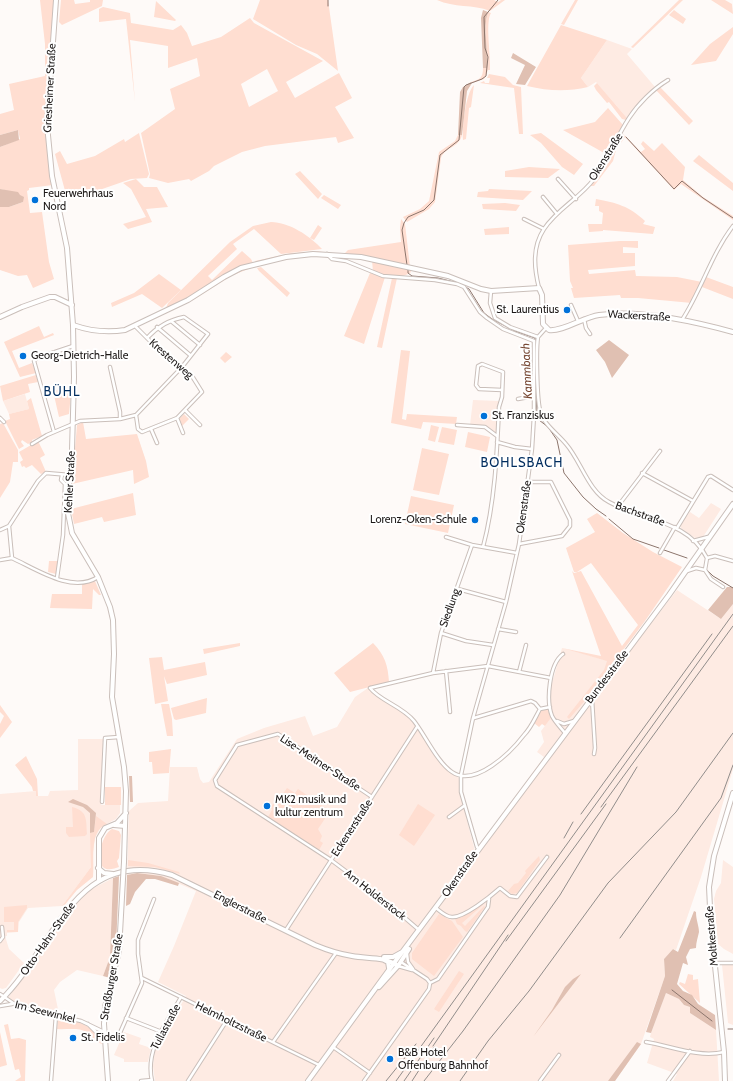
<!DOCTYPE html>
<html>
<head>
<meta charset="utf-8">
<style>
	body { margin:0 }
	canvas { display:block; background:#fefaf8 }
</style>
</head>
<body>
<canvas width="733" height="1081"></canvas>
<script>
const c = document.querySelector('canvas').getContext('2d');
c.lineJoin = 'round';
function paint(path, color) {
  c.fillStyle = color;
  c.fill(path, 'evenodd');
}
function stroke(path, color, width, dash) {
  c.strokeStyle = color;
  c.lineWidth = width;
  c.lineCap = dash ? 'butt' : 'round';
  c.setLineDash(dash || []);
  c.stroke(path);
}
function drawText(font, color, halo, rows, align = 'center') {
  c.font = font + ' Cabin,sans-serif';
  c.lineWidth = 4;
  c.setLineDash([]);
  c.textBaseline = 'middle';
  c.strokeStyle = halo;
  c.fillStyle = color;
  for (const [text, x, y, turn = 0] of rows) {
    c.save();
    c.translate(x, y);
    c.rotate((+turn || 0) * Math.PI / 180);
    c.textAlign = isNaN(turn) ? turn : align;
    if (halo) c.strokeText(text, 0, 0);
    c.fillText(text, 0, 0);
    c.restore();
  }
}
paint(new Path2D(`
	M607,40L632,49L627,54L655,87L627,118L596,82L588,87L581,78Z
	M25,394L29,409L9,414L3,401Z
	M473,400L499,401L497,407L496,433L483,426L470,425Z
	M711,503L721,509L703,537L695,538L681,528L680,524L690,512L699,518Z
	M677,590L721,619L733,604V769L701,877L676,950L673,949L664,959L665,976L641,1044L615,1081H155L153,1066L155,1050L186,996L158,982L174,946L196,891L161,876L137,873L127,875L129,811L138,803L168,801L170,767H197L200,779L203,783L209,782L237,739L264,728L305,716L313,736L337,727L355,697L368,688L409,717L447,770L459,778L461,798L475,851L544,757L537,752L544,742L541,731L551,718L549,709L551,687L562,648L620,664Z
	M78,739H103L101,805H120V813L116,819L101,827L95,838L91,867L62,906L28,908L19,922L18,932L7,933V936H5L9,949L24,963L6,988L2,989L0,988V794L36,791V796H48L50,791L78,790Z
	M723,860L733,867V954L724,949L718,944L714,899L716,891L721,883Z
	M113,878L110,957L103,976L77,970L60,982L54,990L59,1014L14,1003L8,998L76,904L90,890Z
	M722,965H733V1025L728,1023Z
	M666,993L679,999L684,1005L690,1007V1013L716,1030L719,1081H673L677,1074L647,1063L654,1039L650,1037L651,1033Z
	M124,1032L141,1038L139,1044L151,1048L148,1062H124V1059L114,1055Z`), '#feebe3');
paint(new Path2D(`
	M40,0H55L46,120L53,185L29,188V190L27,191L30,213L42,212L49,262L54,279L33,288L27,275L18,276L0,270V207H9L23,202L12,192L0,189V147L20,139L18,130L0,135V114L14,110L9,84L45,76V44Z
	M61,0H74L75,4L90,2V0H103L102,6L62,25L59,22Z
	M260,0H328L338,71L317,54L296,45L253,19Z
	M437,0H494L498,2L501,0H505L490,11C473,4 454,8 437,0Z
	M575,0H578L564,25L561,24Z
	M679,0H683L633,48L631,47Z
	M711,0H725L732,4L733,14Z
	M156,1L176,20L175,21L154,17Z
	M103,7L130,13L131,23L173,30L181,25L187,33L192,46L221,37L250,18L254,23L323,61L286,82L295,98L339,73L352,98L335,107L354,138L338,143L336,137L265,146L242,152L214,166L209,171L191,181L189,179L168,183L149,178L150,174L141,133L175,109L170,89L200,76L197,58L168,68V46L130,40L135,102L126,19L99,22V9ZM267,69L278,91L249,107L241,84Z
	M674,10L686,19L683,24L669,15Z
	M488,12L491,13C485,22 491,56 490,70H488L484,79L472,83L471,82C480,79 483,78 483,68L487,67C489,49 482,30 488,12Z
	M561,25L607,40L581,78L588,87C567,92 548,91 527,86Z
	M733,27V34L716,61L691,65L710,44Z
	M489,74L505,77L513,85L521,87L523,134H519L514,88L480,83L484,81L485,83H489L490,78H487Z
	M597,83L627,118L626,120L622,119L609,102L607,103L596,90L594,86Z
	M474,85L471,107L469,108L466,139L463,140C462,130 465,94 474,85Z
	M659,86L693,121L689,125L655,89Z
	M608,108L623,125L606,154L563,130L595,122Z
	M139,133L149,174L147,178L131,179L85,195L67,198L55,154L60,151L67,164L95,156L124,139L125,142Z
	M541,133L583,164L574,175L562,167L541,143L530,135Z
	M623,134L641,152L645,149L641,144L643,141L654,151L662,143L685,167L683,180L703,197L733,216V220L681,184L674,190L625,137L616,150L613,161L594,186H590L608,162Z
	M458,135H462C459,148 445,147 441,158L435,202L429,209L407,222L403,217L420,209L429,201L439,152L455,141Z
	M699,155L733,183V191L693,161Z
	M529,167L560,169L548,178L505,177V171Z
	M300,171L322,194L318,199L295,174Z
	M136,179L144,187H157L168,207L146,209L152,222L128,229L123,224L146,217L131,189L123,183Z
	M489,189L532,191L523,200L477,197L478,192L488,191Z
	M324,195L341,205L338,209L321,198Z
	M596,199C617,203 629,206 645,221L643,224L655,227L653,234L603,230V231L589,232L588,224H602L603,213L599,211V206H595Z
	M505,203L520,205L516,211L483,209L482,204Z
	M401,219L405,224L410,267L345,253L348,250L401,242L400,228Z
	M271,222C289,222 310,236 322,249L281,254L254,229L233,244L237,249L208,276L212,280L242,251L251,259L253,263L196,295L166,308L168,303L230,242L253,226Z
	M318,225L322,228L314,240L310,238Z
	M509,227V234L485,235L484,229Z
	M620,241H638V248L623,247V253H635V266L588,270L589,274L635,270L636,276L677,277L702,282L692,303L638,298H621L620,295L574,298L571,288H573L570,281L568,245Z
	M323,251L256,263L255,261L291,253Z
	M372,260L410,269L411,272C401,280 385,276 373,272Z
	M253,267L231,276L193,300L186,303C209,291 228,273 253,267Z
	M261,267L290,293L287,297L259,271L257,268Z
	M370,273L385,277L364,344L344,336Z
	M159,274L181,290L162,308L142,294L112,307L111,303L134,293Z
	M706,277L733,287V299L702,287Z
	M392,278H397L382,348L377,347Z
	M39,326L44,337L53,333L54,335L12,351L19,368L32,363L36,373L20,377L4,342Z
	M401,350L410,351L402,419L406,420L407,414L457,417L456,424L423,422L421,429L391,423Z
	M226,352L232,357L225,363L220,358Z
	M36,375L38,382L28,384L30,392L3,401L0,386Z
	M60,389V394L71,393L69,414L59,417L53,391Z
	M31,398L42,436L32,440V442L28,444L22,440L21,442L24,446L19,449L5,421L10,419L9,414L29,409L27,401Z
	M184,414L189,419L182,426L179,419Z
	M83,422L86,439L137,434L146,461L149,477L134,484L133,470L72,484L77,425Z
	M3,423L18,450V462H13L10,482L0,498V424Z
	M431,425L439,427L435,442L428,440Z
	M442,427L457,430L454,445L438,442Z
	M468,432L490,437L487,452L465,447Z
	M38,441L45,455L40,458L46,472L41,474L32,465L26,468L24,466L22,467L20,462L23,460L19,452Z
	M422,448L449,454L439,495L413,490Z
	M133,493L136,515L104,522L102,517L74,524L71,509Z
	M411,496L454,505L448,533L405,524Z
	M597,513L623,533L653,552L682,567L645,621L588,697L569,719L567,717L604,670L607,661L562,648L601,656L572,571L574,573L581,571L622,646L638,625L591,563L577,572H574L566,548L595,532L587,519Z
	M49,561H59L56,574L48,572Z
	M95,581L101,595H99L93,589L92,609L50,608L52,594H82V584Z
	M240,643V646L204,654L203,649Z
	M373,643C385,655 388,666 389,682L350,692L334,673Z
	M162,657L164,670L205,662L207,675L167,684L164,676L168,701L155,704L149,658Z
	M207,698L206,713L176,720L174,719L171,708Z
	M169,704L172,719L173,736H167L161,704Z
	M0,705L12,722L0,738V724L4,716L0,712Z
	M548,708L551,718L545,726L542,724L539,727L534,723L540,710Z
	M171,749L169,773L153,774L152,762H149V752Z
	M26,756L37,779L38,796H36V791H33L32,787L15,765Z
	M105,787H121V805H105Z
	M287,788L295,793L298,789L330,811L318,829L322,836L320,841L323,843L319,850L268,817L272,810L271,807L278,796L281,797Z
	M418,804L435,815L414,846L399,835Z
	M72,807C88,811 86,820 87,834L85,836L69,837L66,833V827H73Z
	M96,816L107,824C88,831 95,861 93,877L77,890L63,907L62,906L91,867L90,833L94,832Z
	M112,829L119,831L121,835L119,858L117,861L119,867C115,868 109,871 104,868C95,861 102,834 112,829Z
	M539,856L540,860L517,893L512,894L508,891L514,884L518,883L526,873L525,871Z
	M128,860L148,863L179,872L180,874L155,867L128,866Z
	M482,903L483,905L462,923L465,926L484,906L485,907L467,932L465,931L461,926L457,924L455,919Z
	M27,905V908L18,922V932H7V930H14V922H4V907Z
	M439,914L452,921L463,937L434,976L412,959V953Z
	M459,971L464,974L439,1012L434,1009Z
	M688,974L693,975V980L698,979L700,1003L679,984L680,982L685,984Z
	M61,1018C76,1021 98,1026 102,1044C95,1042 92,1036 86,1032C79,1027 66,1030 57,1029L58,1020Z
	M8,1024L11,1039L19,1038L26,1040L25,1081H15L21,1077L19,1069L15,1070L4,1025Z
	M0,1032L7,1065L0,1067Z`), '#ffded1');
paint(new Path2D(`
	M483,10L488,12C482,30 489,49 487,68H483L481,18Z
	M513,53L536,67L525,85L516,84L525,65L511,58Z
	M471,82L472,83L467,91L462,135H458L460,92L463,87Z
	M18,130L19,140L0,147V135Z
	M0,189L18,192L20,195L24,197L23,202L9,207H0Z
	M609,340L629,355L612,378L605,362L596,350Z
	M727,587H733V604L721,619L708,610Z
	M129,776H132L133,802H130Z
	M73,799L87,805L96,813L94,832L90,833V813L83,807L68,802Z
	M137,873L161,876L179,883L178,886L155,879H146L135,892L130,904L126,906L127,875Z
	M119,876L116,947L110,978L103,976L110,957L113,878Z
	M694,911L696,912C696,920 699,926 699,932C698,937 696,942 696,948L690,949L686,957L688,965L683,963L677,984L683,991L692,995L698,1004L715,1015L716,1030L690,1013V1007L684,1005L679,999L666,993L651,1033L646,1032L665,976L664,959L673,949L678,952Z
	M581,974L533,1037L552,1010L565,987L573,979Z
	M637,1042L641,1044L615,1081H608Z`), '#e0c0b2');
stroke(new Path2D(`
	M328,6V0
	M626,137L674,189L682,181L703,198L733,218
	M407,265L402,230L404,223L408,217L424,210L434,200L440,155L459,140L464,87L466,85L482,79L486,76L488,57L485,48L484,17L498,0
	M408,270V273L412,276L438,278L458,283L469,289L484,313L492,319L515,331L535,338L536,345
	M536,387L537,413
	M539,420L548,427L557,440L564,473L583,497L596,509L606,516
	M609,519L633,539L659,548
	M664,550L687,558
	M707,570L713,576L733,588
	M672,990L712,1021
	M728,1029H733`), '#8c756c', 1);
const street = new Path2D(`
	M558,179L576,199
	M543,197L557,214
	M524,219L544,229
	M327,254L332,259L346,261L383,276L435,280L457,284L464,287L480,312L487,318L503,329L534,341
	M539,288C534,268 532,247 544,229C557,209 580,198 594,179C608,160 616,138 629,118C638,104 653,89 668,80
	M491,291L490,303L495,318L510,327L538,337
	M571,305L578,321
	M584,319L586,328L590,334
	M682,320C702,289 711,255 733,226
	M171,321L200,345
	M157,327L190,355
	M538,337C536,349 537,398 540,410C542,423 558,434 566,444C581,461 588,491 609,502C643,521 688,520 707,558
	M538,337L546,328
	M110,367L120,412V419
	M518,399L534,396
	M185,410L200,425
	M136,415L138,429L142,432L177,418L202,392L192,376L159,350L136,327
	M0,418L4,422
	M177,418L183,433
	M457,425L485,427L497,436
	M151,429L157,443
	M54,432L34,361L37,358L73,346
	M497,442L515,447L532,449
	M32,444L47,435L80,421L120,419L136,415L182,367L208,334L184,317C168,320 157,327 147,338
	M642,473L693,501
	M70,475L46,473L38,481L9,526L12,558C36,569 72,594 98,577
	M618,506L660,451
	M677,528L708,477L711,476L733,490
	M0,530L9,526
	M446,537L472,545L517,553
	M693,541L708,537
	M519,544L562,536L570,526V520L551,482H528
	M483,547C495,502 497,453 499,407L502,397L503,372L482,364L478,366L476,385L479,389L502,390
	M660,553L675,527
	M707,558L705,570L711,579L723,587
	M707,558L715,556L733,561
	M0,560L12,558
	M687,571L696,568L705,570
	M57,578L63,535L65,484L61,480L62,475
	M458,589L506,602
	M498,629L516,632
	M441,633L466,641L493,645
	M563,654C549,664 546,701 552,716C555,722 561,728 565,733
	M446,671L450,712
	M519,672L526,645
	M433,673L441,633L472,545
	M370,688C380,701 402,706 414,721C425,735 437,762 452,772C475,788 511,752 524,735C531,728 535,718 540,709L535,703L531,701L474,718
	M370,688L433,673L488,666L551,678
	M592,699L595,748L594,754
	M540,709L550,707
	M557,721L564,724L574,721
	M372,797L278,734L237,745L215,780L217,786L331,860L383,899L419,930
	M102,802L105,738L119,737
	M449,817L464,806
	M479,849L477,847L461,792V775L473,718L506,602L519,544L532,449L534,415V341
	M436,908C440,911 446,917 452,917C464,918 491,896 500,888L510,896L517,897L547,857
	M286,930L417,727
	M0,941L3,937L2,927
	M407,954L408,962L413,969
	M715,963H733
	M398,966L412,970
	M142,978L319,1065
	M430,983L438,979L488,907L489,899
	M0,994L19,1007L81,1021L104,1032
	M0,1006L12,1004
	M126,1018L162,1032
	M88,1024L105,1041L114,1039L119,1035L142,983L138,954V940L154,899
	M273,1042L336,953
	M646,1042C671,1046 698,1058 724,1052
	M333,1047L370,1073
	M51,1081L56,1015
	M141,1081L152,1080
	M152,1081C145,1049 166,1024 181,997
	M188,1081L227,1020
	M364,1081L429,989L430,983L427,979L401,962
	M540,1081L559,1055
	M668,1081L690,1051`);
const secondary = new Path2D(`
	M0,317L22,307L50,297H55L72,305
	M73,325C90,331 107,333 125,330L188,300L224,277L241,268L286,257L313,254L361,257L448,276L481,289L491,291L539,288L542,295L543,324L549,330C562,332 584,317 599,315C640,309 693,321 733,332
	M124,862L125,826
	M379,987L398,966
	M108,1081L104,1024L105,1007L119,951L123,879
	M308,1081L394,963
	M725,1081L724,1052L711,928L709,887L714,856L733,793`);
const primary = new Path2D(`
	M56,0L47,125L52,176L67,248L73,325L74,377L72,450L67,508L72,533L98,577L110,607L113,620L114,654L112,697L124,767L126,791L125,826L114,825
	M98,868L104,873L113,874
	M99,880V838L105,828L117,823L126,813
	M384,957H393L402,952
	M384,960L388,962L389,968
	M394,963L669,595L733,504
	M0,1001C55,948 74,846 172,875L315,945C327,950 339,954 352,956C368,959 384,956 398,966L409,949`);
stroke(street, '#cabfba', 4.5);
stroke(secondary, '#cabfba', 6);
stroke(primary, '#cabfba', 6);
stroke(street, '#fff', 2.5);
stroke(secondary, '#fff', 4);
stroke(primary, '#fff', 4);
stroke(new Path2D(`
	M601,807L733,626
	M581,814L712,634
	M564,838L573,822
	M620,938L721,798L733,765
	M506,941L606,804
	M433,1046L508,935
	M386,1081L416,1044
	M396,1081L733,614
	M404,1081L434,1038
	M412,1081L434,1047
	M424,1081L463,1031L560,895L637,767
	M460,1081L488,1041L529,991L608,883L676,812L733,733`), '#918d8b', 1);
const secondaryBridge = new Path2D(`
	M123,879L124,862`);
stroke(secondaryBridge, '#cabfba', 6, []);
stroke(secondaryBridge, '#fff', 4);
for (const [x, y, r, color] of [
	[35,200,4,"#0071d9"],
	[567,310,4,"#0071d9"],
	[23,356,4,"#0071d9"],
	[484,416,4,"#0071d9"],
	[475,520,4,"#0071d9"],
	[267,806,4,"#0071d9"],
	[73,1038,4,"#0071d9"],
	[390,1059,4,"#0071d9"]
]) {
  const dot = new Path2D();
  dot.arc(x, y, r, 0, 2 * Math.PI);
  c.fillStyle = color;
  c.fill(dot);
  stroke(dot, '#fff', 1.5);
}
drawText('11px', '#1c1817', '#fff', [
	["Griesheimer Straße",50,88,-87],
	["Okenstraße",606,157,-58],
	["Wackerstraße",639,316,3],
	["Krestenweg",171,359,41],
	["Kehler Straße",70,482,-87],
	["Okenstraße",524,507,-82],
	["Bachstraße",640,514,20],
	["Siedlung",450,608,-70],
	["Bundesstraße",607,677,-53],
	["Lise-Meitner-Straße",320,763,33],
	["Eckenerstraße",352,828,-57],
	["Okenstraße",460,874,-55],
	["Am Holderstock",375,895,38],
	["Englerstraße",240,907,27],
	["Moltkestraße",712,936,-95],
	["Otto-Hahn-Straße",48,939,-55],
	["Straßburger Straße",112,977,-80],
	["Im Seewinkel",45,1012,14],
	["Helmholtzstraße",231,1022,26],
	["Tullastraße",166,1027,-62]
]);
drawText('11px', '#1c1817', '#fff', [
	["Feuerwehrhaus",43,194],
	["Nord",43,207],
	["St. Laurentius",559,310,"right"],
	["Georg-Dietrich-Halle",31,356],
	["St. Franziskus",492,416],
	["Lorenz-Oken-Schule",467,520,"right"],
	["MK2 musik und",275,800],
	["kultur zentrum",275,813],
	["St. Fidelis",81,1038],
	["B&B Hotel",398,1053],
	["Offenburg Bahnhof",398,1066]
], 'left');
drawText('italic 12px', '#794a36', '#fff', [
	["Kammbach",527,371,-93]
]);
c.letterSpacing = '1px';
drawText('13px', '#002c5e', '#fff', [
	["BÜHL",62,392],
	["BOHLSBACH",522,463]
]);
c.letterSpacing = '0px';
</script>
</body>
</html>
